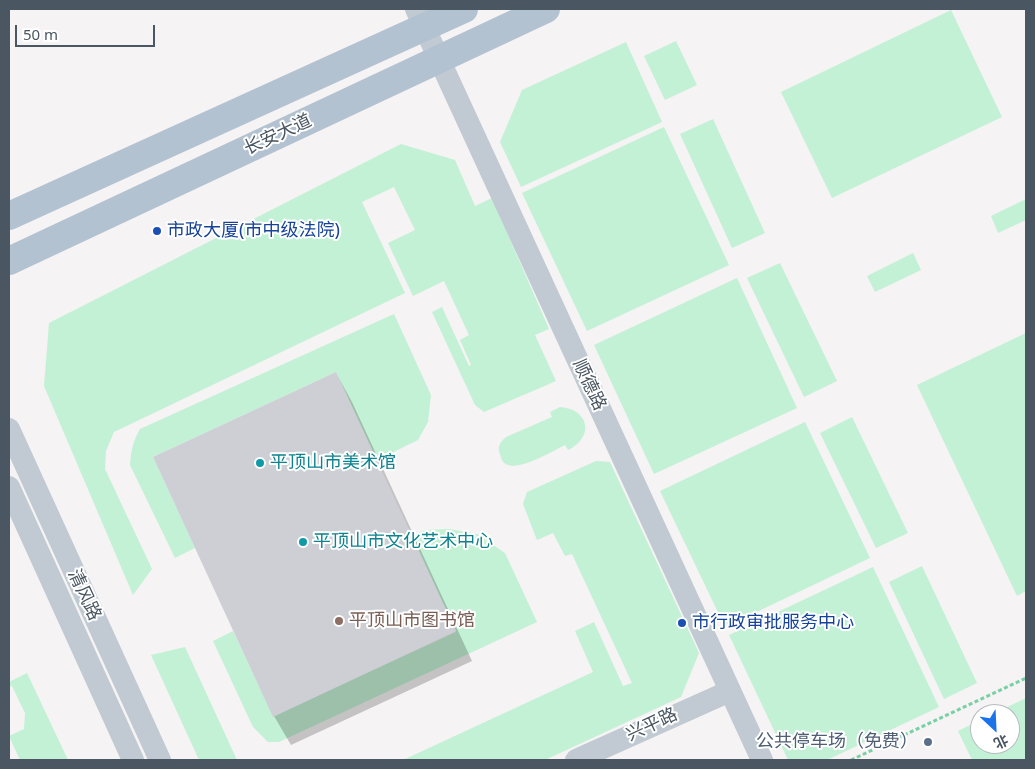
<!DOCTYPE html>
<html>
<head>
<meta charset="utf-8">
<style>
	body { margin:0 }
	#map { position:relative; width:1035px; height:769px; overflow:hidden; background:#f5f3f3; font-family:"Noto Sans","Noto Sans SC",sans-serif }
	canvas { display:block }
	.frame { position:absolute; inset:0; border:10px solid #4a5661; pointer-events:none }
	.north { position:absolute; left:970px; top:704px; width:50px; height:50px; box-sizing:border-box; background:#fff; border:1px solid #b7bbc0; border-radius:50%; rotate:155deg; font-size:14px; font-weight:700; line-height:20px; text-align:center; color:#4a5661 }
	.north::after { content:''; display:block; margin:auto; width:18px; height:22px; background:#1a73e8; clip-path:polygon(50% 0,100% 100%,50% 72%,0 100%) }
	.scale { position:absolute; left:15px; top:25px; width:140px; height:22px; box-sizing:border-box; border:2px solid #4a5661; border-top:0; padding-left:6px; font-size:15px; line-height:18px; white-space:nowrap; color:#4a5661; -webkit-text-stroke:4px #fff; paint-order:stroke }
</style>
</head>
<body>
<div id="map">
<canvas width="1035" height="769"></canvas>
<div class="frame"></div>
<div class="north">北</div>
<div class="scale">50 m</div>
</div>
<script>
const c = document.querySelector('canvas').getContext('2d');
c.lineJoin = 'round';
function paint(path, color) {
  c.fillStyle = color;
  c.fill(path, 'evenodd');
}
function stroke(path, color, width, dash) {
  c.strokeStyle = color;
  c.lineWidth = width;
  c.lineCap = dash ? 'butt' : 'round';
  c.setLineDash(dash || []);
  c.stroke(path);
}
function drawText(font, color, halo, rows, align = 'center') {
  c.font = font + ' "Noto Sans","Noto Sans SC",sans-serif';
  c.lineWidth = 4;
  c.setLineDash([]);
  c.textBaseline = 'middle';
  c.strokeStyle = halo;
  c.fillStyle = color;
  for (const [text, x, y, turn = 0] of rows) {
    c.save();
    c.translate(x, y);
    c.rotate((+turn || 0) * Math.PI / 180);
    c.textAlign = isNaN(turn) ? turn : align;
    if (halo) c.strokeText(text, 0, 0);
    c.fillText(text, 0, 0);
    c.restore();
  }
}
paint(new Path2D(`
	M951,10L1002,117L832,198L781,92Z
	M676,41L697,85L665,100L644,56Z
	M626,42L662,122L521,187L500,142L522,90Z
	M713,119L765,233L732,248L680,134Z
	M664,127L729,265L587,331L522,193Z
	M401,144L455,160L475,206L492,198L549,329L535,335L556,381L484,412L475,405L432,312L442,307L469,366L471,365L460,340L469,335L444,281L413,296L388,243L415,230L394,187L362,202L405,293L114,432L106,451L105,469L152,569L133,595L44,386L49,323Z
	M1026,199V220L998,233L991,216Z
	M913,253L921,270L875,292L867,276Z
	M780,263L837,381L804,397L747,278Z
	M737,278L797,408L654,474L594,345Z
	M394,314L431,395L428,422L418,440L377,460L336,372L153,457L195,548L175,558L130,465C131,451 133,441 140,429Z
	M1026,333V591L1017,596L917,385Z
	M560,407C589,409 595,437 568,450L565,445C553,451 518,472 506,464C502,462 501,458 500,454C497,447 500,442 506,437L552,417L550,412Z
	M852,417L908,533L876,548L820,433Z
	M805,422L870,558L725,627L660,491Z
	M596,461L610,462L699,653L681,697L545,760H403L593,672L575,631L594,622L623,686L632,683L572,554L565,556L553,533L537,540L523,504L527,492Z
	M449,529L477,534L505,553L537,622L279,742H268L253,727L213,641L233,631L273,716L456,632L412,536L425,530Z
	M922,566L977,683L944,699L889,582Z
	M873,567L939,707L827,760H788L729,635Z
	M185,647L237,760H199L151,655Z
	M27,673L68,760H20L9,736L24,729L25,713L12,686L9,687V682Z
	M1026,698V760H972L958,731L980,720V744H1010V714H993Z`), '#c3f1d5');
paint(new Path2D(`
	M336,373L352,402L472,661L291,745L274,716Z`), '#0003');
paint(new Path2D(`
	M336,372L456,631L273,717L153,457Z`), '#cdcfd5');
stroke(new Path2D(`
	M851,760L1026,678`), '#7ad0a6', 3, [4, 2.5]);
stroke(new Path2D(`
	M416,9L762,760
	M9,429L160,760
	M9,487L133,760
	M576,760L730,691`), '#c1cad2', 22);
stroke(new Path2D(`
	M9,216L464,9
	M9,261L546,9`), '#b3c2d1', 28);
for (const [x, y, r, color] of [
	[157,231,5,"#1a4fb4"],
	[260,463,5,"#0f9aa8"],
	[303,542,5,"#0f9aa8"],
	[339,621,5,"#8d6e63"],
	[682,623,5,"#1a4fb4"],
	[928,742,5,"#5c6f8a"]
]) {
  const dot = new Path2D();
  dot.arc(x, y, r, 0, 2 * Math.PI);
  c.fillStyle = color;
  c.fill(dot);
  stroke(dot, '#fff', 2);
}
drawText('18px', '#4a5661', '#fff', [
	["长安大道",278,135,-25],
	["顺德路",589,385,65],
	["清风路",84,595,65],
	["兴平路",652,725,-25]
]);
drawText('18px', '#164399', '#fff', [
	["市政大厦(市中级法院)",167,231],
	["市行政审批服务中心",692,623]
], 'left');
drawText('18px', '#0d838f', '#fff', [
	["平顶山市美术馆",270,463],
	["平顶山市文化艺术中心",313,542]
], 'left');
drawText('18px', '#785e54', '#fff', [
	["平顶山市图书馆",349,621]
], 'left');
drawText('18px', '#4e5e75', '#fff', [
	["公共停车场（免费）",918,742]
], 'right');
</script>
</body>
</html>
